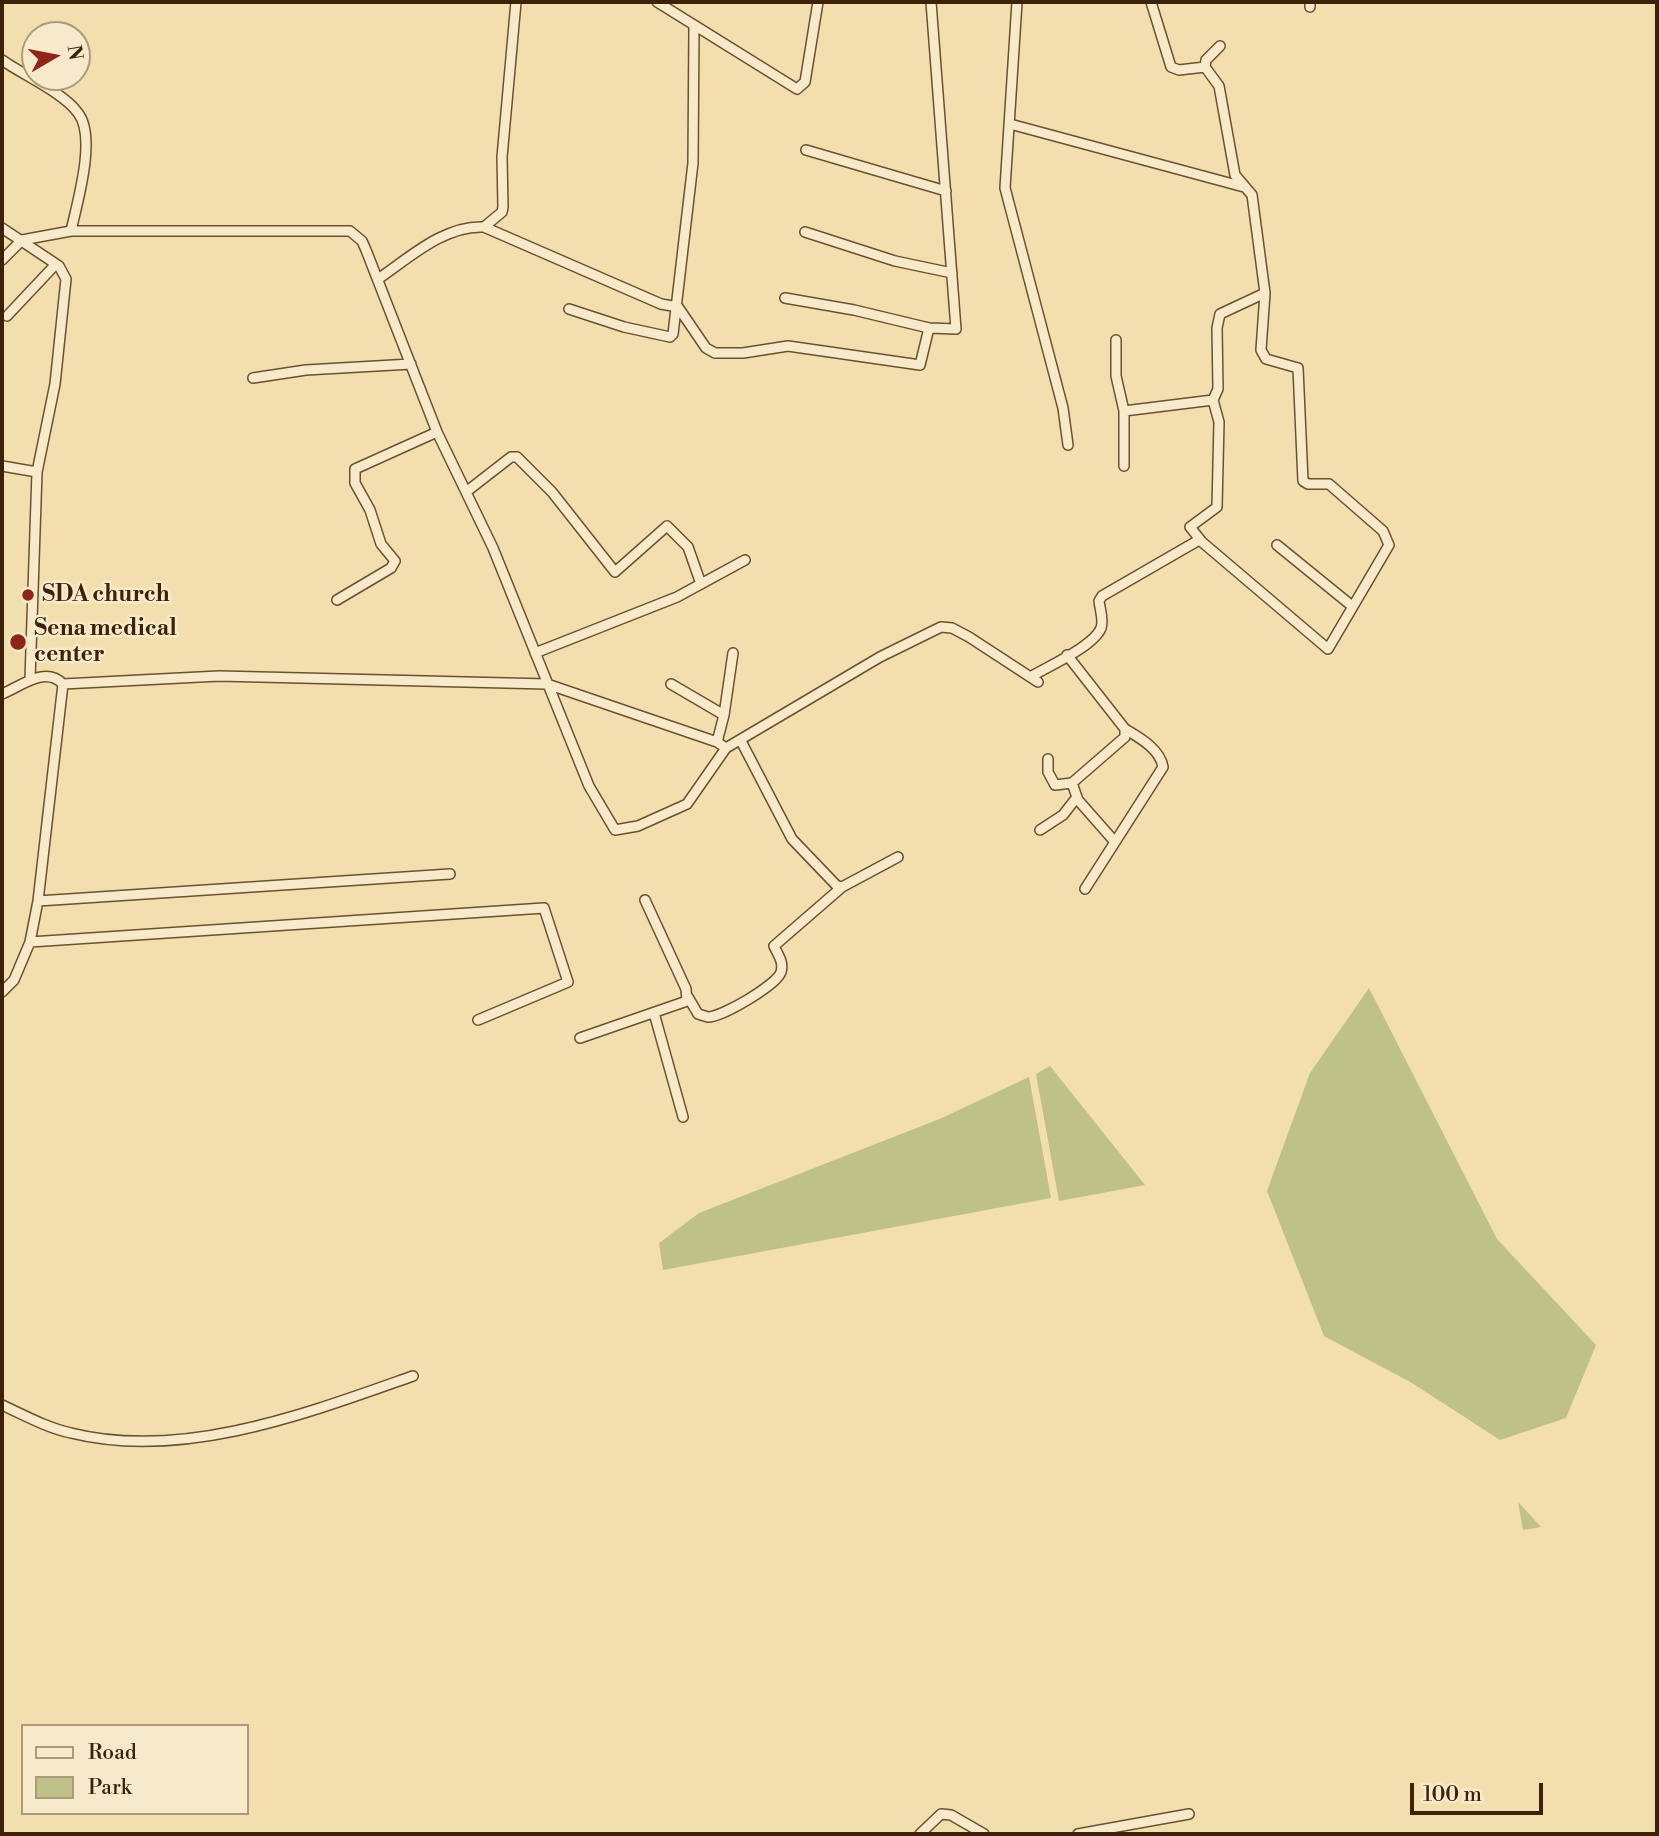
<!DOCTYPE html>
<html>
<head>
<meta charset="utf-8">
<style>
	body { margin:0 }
	#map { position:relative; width:1659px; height:1836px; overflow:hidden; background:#f2dfad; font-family:"Libre Bodoni",serif }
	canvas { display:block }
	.frame { position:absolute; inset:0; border:4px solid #3d2209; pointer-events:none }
	.legend { position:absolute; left:21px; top:1724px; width:228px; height:91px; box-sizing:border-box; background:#f7eaca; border:2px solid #ad9a7d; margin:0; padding:9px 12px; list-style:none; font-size:21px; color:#3d2209 }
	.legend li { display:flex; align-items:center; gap:14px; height:35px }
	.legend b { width:35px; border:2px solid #ad9a7d }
	.north { position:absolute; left:21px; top:21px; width:70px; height:70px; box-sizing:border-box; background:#f7eaca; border:2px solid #ad9a7d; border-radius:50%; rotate:80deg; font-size:19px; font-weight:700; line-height:28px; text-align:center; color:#3d2209 }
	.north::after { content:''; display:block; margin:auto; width:24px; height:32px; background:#8f2418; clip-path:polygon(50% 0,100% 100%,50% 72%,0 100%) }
	.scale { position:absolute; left:1410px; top:1783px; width:133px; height:32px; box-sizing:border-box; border:4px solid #3d2209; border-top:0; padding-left:9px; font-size:21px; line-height:24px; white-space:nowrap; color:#3d2209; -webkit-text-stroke:5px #f7eaca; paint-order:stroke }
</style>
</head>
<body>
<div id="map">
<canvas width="1659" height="1836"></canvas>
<div class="frame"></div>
<ul class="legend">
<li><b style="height:9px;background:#f7eaca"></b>Road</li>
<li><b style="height:19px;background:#bec188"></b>Park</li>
</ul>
<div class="north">N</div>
<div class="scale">100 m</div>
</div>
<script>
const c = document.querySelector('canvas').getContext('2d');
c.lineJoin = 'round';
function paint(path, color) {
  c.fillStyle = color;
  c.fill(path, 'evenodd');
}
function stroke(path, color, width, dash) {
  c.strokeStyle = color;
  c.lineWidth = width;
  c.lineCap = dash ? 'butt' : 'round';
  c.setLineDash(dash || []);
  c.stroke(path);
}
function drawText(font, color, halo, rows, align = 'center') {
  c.font = font + ' "Libre Bodoni",serif';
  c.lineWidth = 5;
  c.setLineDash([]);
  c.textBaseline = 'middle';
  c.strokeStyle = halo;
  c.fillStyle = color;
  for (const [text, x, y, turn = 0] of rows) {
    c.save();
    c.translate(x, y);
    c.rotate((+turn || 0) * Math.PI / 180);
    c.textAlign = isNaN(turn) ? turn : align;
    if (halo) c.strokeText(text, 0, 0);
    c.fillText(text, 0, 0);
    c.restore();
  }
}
paint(new Path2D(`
	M1369,988L1497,1239L1596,1345L1566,1418L1500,1440L1412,1383L1324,1336L1267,1191L1310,1073Z
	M1050,1066L1145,1185L1059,1201L1036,1074Z
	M1029,1077L1051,1198L663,1270L659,1243L699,1213L942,1118Z
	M1518,1502L1541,1527L1523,1530Z`), '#bec188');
const minor = new Path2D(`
	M657,2L797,89L805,82L818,2
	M1017,2L1005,188L1063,408L1068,445
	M1151,2L1171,67L1179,70L1205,67
	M1310,2V7
	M1220,46L1206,60L1205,67L1219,86L1235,175L1252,195L1265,293L1261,350L1266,359L1298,368L1303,481L1308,484H1329L1383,531L1389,545L1328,649L1202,542L1190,527L1217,507L1219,422L1213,400L1218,389L1217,328L1220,314L1265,293
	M2,60C23,75 64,93 78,113C97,137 77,203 71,231
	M1010,124L1244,187
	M806,150L946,191
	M484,227L502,212L503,207L502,157L516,2
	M2,228L59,266L66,279L55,384L37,472L30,679
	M805,232L895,261L952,273
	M2,260L22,240L71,231H350L362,241L366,250L437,432L493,548L589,786L615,830L638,826L687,804L726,748L880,657L941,627L952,628L969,637L1038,682
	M378,279C409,258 444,225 484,227L661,304L678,307L706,348L715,353H743L788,346L920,365L929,328
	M785,298L854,310L929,328L956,329L931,2
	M569,309L624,327L670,337L673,334L693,163L694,26
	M7,316L56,264
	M1116,340V376L1124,411
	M253,378L306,370L411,364
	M2,466L37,472
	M1124,466V411L1213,400
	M466,492L511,457H517L552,492L615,572L667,526L688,547L701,584
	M1277,545L1352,606
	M337,600L391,568L395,561L381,544L370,510L355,483V469L437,432
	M535,653L677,597L745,560
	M1032,676C1049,666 1094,646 1101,628C1104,620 1100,610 1099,601L1102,596L1199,540
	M671,684L724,715L717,742
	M2,694C20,687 45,665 63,684L219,676L547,684L717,742L726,748
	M724,715L733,653
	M741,741L792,839L837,886L842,887L898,857
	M1048,759V772L1055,785L1072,783L1125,737V729L1067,655
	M1072,783L1078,800L1115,842
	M1040,830L1063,815L1077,797
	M1085,889L1163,767C1160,749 1140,738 1125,729
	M38,901L450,874
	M30,942L544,908L568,982L478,1020
	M2,992L14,980L30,942L38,901L63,684
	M688,997L698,1014C699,1014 707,1017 708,1017C722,1017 777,985 781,972C784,962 778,955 774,946L842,887
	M654,1013L683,1117
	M580,1038L687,1001L686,989L645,900
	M2,1405C24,1415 47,1428 71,1433C183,1461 308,1413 413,1376
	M920,1834L941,1814L951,1815L984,1834
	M1078,1834L1189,1814`);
stroke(minor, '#6a5132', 12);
stroke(minor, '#f7eaca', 9);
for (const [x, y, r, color] of [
	[28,595,7,"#8f2418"],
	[18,642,9,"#8f2418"]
]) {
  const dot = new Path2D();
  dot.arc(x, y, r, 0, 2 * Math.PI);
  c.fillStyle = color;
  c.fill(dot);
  stroke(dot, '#f7eaca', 2.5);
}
drawText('bold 23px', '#3d2209', '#f7eaca', [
	["SDA church",42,595],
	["Sena medical",34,629],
	["center",34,655]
], 'left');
</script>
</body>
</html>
